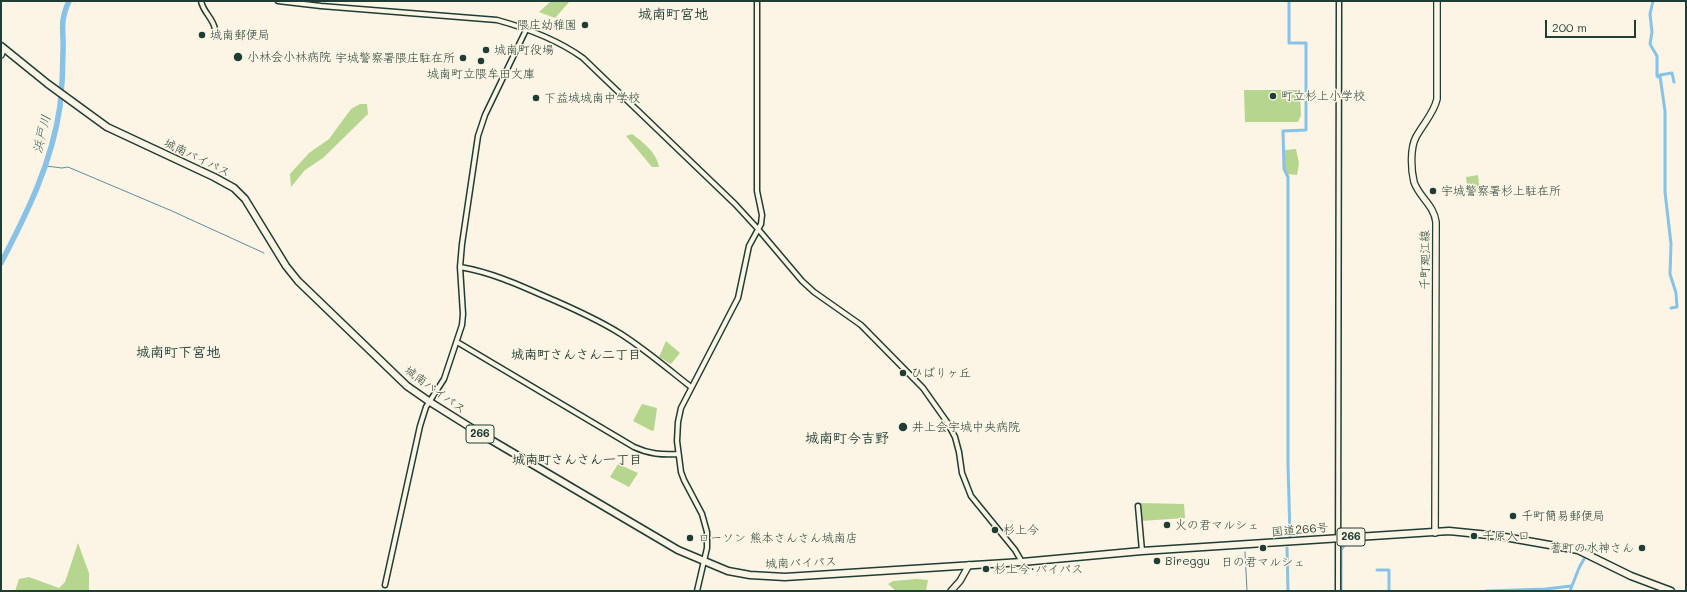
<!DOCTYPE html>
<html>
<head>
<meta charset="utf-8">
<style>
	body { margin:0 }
	#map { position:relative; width:1687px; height:592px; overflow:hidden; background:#fcf5e5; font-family:Mali,sans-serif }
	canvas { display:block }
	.frame { position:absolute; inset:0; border:2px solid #1f3d34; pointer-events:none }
	.scale { position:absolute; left:1545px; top:20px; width:91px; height:18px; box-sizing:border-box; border:2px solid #1f3d34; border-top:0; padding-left:5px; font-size:12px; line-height:14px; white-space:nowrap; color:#1f3d34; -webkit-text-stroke:3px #fcf5e5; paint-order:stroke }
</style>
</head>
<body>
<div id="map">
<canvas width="1687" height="592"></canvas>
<div class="frame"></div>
<div class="scale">200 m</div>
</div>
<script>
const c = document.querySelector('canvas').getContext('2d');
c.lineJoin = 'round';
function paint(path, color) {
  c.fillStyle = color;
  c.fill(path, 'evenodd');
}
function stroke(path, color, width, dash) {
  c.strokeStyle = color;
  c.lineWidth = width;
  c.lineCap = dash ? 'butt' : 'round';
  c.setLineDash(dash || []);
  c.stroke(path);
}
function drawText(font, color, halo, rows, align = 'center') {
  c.font = font + ' Mali,"Klee One",sans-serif';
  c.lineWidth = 3;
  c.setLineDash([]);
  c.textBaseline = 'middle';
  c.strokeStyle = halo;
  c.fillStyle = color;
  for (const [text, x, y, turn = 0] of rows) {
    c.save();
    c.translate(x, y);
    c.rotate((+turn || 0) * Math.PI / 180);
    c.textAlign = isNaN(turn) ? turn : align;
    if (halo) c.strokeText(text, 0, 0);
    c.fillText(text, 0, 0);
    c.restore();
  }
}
paint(new Path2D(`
	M551,1H570L555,18L539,12Z
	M1244,90H1300L1301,115L1298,122H1245Z
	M360,104H367L368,114L323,158L305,170L291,187L290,174L309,153L329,139L351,109Z
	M632,134C643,142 657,153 659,167H652L626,136Z
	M1296,149L1299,163L1297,175L1287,174L1285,168V150Z
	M1478,175L1480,192L1468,194L1466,177Z
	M666,341L680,353L671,364L659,357Z
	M642,404L657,408L654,430L652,431L633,421Z
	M618,464L638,473L629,487L610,477Z
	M1139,503L1184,504L1185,518L1141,521Z
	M78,543L89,573V591H15L19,579L29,577L59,588L65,582Z
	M917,579L928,580L926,591H896L888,584L893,581Z`), '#b6d58e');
stroke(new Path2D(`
	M46,166L62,168L68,167L172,211L264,253
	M1245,552L1247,591`), '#5e8d9f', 1);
stroke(new Path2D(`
	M1289,1V43H1306V130L1283,131L1284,169L1288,177V464L1290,536
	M1653,1L1650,14L1652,32L1650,44L1657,56V76L1658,77L1660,75L1672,73L1674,82
	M1660,76L1665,111V192L1671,244L1670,274L1676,293L1677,307L1671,308
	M1287,548L1288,591
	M1377,570H1389V591
	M1341,591V550L1346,543
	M1486,591L1546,589L1571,586
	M1570,591L1579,568L1584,559`), '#88c2e7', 3);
stroke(new Path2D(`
	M1,263C27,213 52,163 60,106C62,88 63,70 63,51C64,29 59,23 69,1`), '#88c2e7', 5.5);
const minor = new Path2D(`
	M201,1C203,12 213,18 215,29
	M278,1L321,6L497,20C526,28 558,40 583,58L735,204L758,229L802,281L814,292L861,325L923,388L947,422L955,437L959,452L962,473L971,496L1015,550L1022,562
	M460,267C490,272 517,284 544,296C570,307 597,319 621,334C646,350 668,369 691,387
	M457,342L634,447C649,454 662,455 678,454
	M1138,506L1142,551
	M385,585L420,426L426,407L444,379L462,325L463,314L460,267L462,244L478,136L485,115L526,30
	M697,591L707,548V532L702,514L684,480L681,472L677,441L678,422L681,408L738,298L749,246L761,224L762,215L757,191V1
	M1338,591L1339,1`);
const major = new Path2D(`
	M1,55L3,49
	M1435,533L1436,222C1434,205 1419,197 1414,182C1411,170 1410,148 1416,137C1423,124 1434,113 1437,99V1
	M951,591L960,581L969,565`);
const highway = new Path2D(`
	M1,46L48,84L107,127L214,177L234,188L245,199L286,266L298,281L407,386L430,402L481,434L678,550L728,571L750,575L785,577L1022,562L1142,551L1449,531L1499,536L1578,550L1631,576L1671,591`);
stroke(minor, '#1f3d34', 7);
stroke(major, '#1f3d34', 8);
stroke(highway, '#1f3d34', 9);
stroke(minor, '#fcf5e5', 4);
stroke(major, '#fcf5e5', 5.5);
stroke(highway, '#fcf5e5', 6);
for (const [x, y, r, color] of [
	[585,25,4,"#1f3d34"],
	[202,35,4,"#1f3d34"],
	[486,50,4,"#1f3d34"],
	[238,57,5,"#1f3d34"],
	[463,58,4,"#1f3d34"],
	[481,61,4,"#1f3d34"],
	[1273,96,4,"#1f3d34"],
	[536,98,4,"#1f3d34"],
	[1433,191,4,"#1f3d34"],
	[903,373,4,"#1f3d34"],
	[903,427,5,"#1f3d34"],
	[1513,516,4,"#1f3d34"],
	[1167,525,4,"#1f3d34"],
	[995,530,4,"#1f3d34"],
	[1474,536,4,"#1f3d34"],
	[690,538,4,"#1f3d34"],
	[1263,548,4,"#1f3d34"],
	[1642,548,4,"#1f3d34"],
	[1157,561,4,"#1f3d34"],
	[986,569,4,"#1f3d34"]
]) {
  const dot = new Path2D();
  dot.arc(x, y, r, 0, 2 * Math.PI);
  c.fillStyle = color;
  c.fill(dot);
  stroke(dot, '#fcf5e5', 1.5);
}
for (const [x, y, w] of [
	[480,434,28],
	[1351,537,28]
]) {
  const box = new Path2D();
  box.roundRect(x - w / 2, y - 9, w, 18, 3);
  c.fillStyle = '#fcf5e5';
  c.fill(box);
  stroke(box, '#1f3d34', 1);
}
drawText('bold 11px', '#1f3d34', null, [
	["266",480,434],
	["266",1351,537]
]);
drawText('12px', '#1f3d34', '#fcf5e5', [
	["隈庄幼稚園",577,25,"right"],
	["城南郵便局",210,35],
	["城南町役場",494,50],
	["小林会小林病院",247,57],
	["宇城警察署隈庄駐在所",455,58,"right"],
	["城南町立隈牟田文庫",481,74,"center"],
	["町立杉上小学校",1281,96],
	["下益城城南中学校",544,98],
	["宇城警察署杉上駐在所",1441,191],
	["ひばりヶ丘",911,373],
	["井上会宇城中央病院",912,427],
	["千町簡易郵便局",1521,516],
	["火の君マルシェ",1175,525],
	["杉上今",1003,530],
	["千原入口",1482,536],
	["ローソン 熊本さんさん城南店",698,538],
	["蓍町の水神さん",1634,548,"right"],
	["Bireggu",1165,561],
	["日の君マルシェ",1263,562,"center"],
	["杉上今·バイパス",994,569]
], 'left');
drawText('12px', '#1f3d34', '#fcf5e5', [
	["城南バイパス",197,158,26],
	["千町廻江線",1425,260,-90],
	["城南バイパス",435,390,36],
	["国道266号",1300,530,-5],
	["城南バイパス",801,563,-2]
]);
drawText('italic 13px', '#395e61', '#fcf5e5', [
	["浜戸川",42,134,-76]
]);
drawText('bold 13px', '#1f3d34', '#fcf5e5', [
	["城南町さんさん二丁目",576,355],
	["城南町さんさん一丁目",577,460]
]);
drawText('bold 14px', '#1f3d34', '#fcf5e5', [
	["城南町宮地",673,15],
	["城南町下宮地",178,353],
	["城南町今吉野",847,439]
]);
</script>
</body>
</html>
